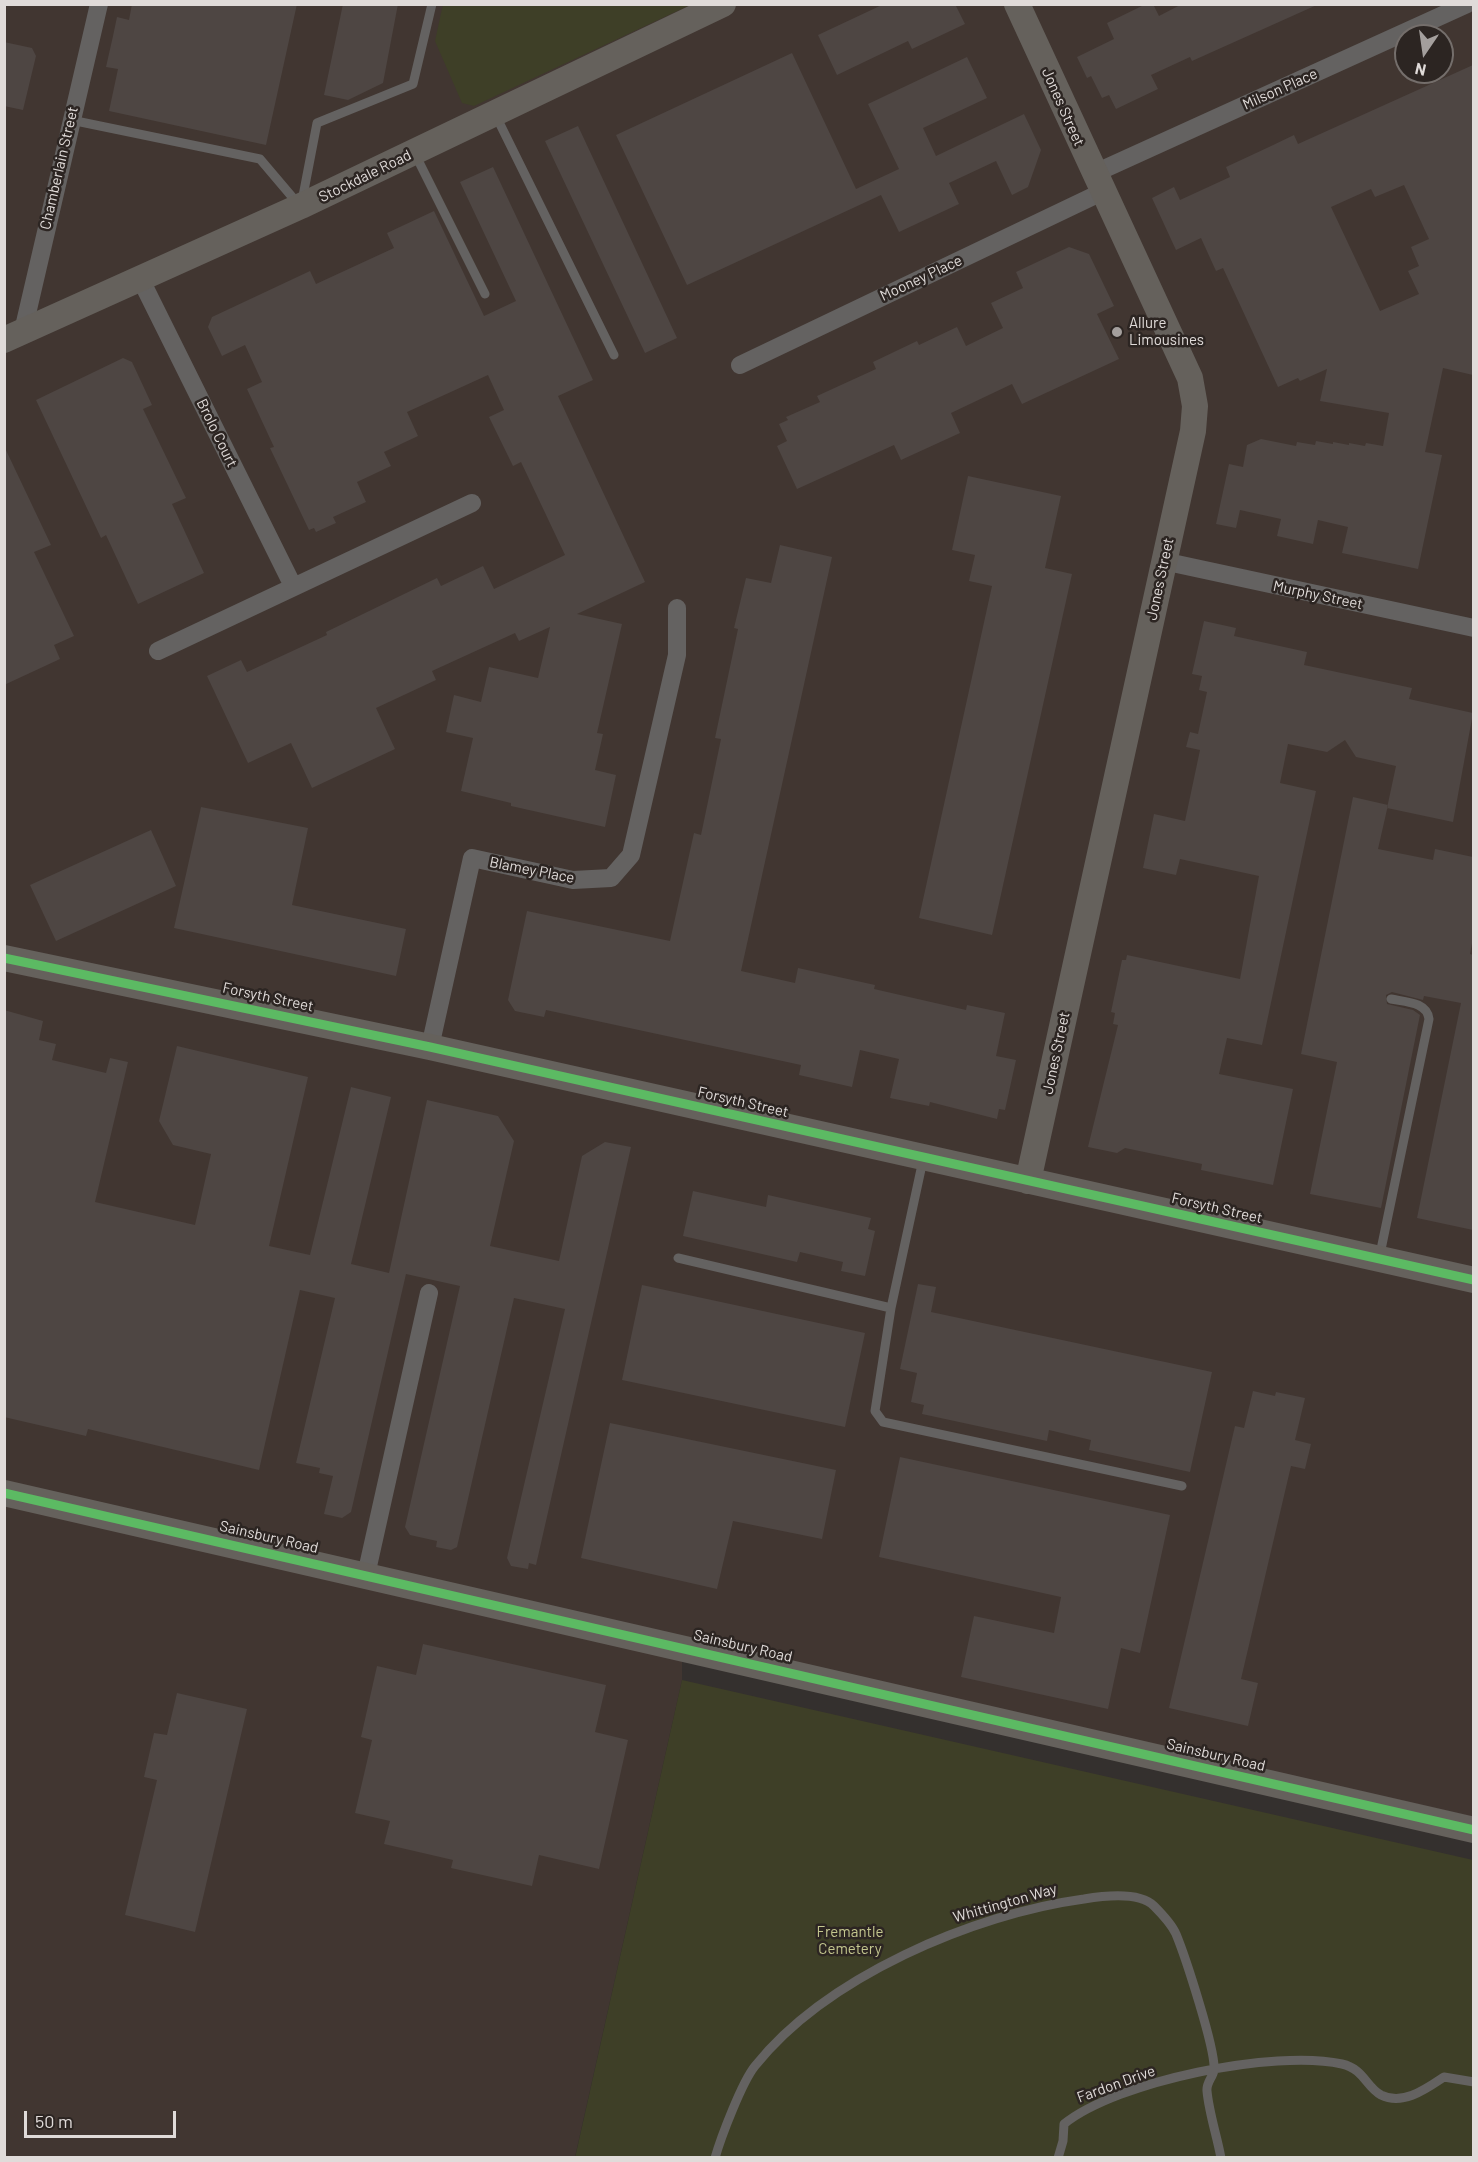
<!DOCTYPE html>
<html>
<head>
<meta charset="utf-8">
<style>
	body { margin:0 }
	#map { position:relative; width:1478px; height:2162px; overflow:hidden; background:#34302e; font-family:Barlow,sans-serif }
	canvas { display:block }
	.frame { position:absolute; inset:0; border:6px solid #e0dbd9; pointer-events:none }
	.north { position:absolute; left:1394px; top:24px; width:60px; height:60px; box-sizing:border-box; background:#2c2522; border:2px solid #746e6b; border-radius:50%; rotate:193deg; font-size:16px; font-weight:700; line-height:24px; text-align:center; color:#e0dbd9 }
	.north::after { content:''; display:block; margin:auto; width:21px; height:27px; background:#a49f9d; clip-path:polygon(50% 0,100% 100%,50% 72%,0 100%) }
	.scale { position:absolute; left:24px; top:2111px; width:152px; height:27px; box-sizing:border-box; border:3px solid #e0dbd9; border-top:0; padding-left:8px; font-size:18px; line-height:21px; white-space:nowrap; color:#e0dbd9; -webkit-text-stroke:4px #2c2522; paint-order:stroke }
</style>
</head>
<body>
<div id="map">
<canvas width="1478" height="2162"></canvas>
<div class="frame"></div>
<div class="north">N</div>
<div class="scale">50 m</div>
</div>
<script>
const c = document.querySelector('canvas').getContext('2d');
c.lineJoin = 'round';
function paint(path, color) {
  c.fillStyle = color;
  c.fill(path, 'evenodd');
}
function stroke(path, color, width, dash) {
  c.strokeStyle = color;
  c.lineWidth = width;
  c.lineCap = dash ? 'butt' : 'round';
  c.setLineDash(dash || []);
  c.stroke(path);
}
function drawText(font, color, halo, rows, align = 'center') {
  c.font = font + ' Barlow,sans-serif';
  c.lineWidth = 5;
  c.setLineDash([]);
  c.textBaseline = 'middle';
  c.strokeStyle = halo;
  c.fillStyle = color;
  for (const [text, x, y, turn = 0] of rows) {
    c.save();
    c.translate(x, y);
    c.rotate((+turn || 0) * Math.PI / 180);
    c.textAlign = isNaN(turn) ? turn : align;
    if (halo) c.strokeText(text, 0, 0);
    c.fillText(text, 0, 0);
    c.restore();
  }
}
paint(new Path2D(`
	M5,5H1473V1817L682,1637V1680L575,2157L5,2158ZM1406,36H1442V72H1406Z`), '#413631');
paint(new Path2D(`
	M443,4H690V5L474,106L462,103L435,41Z
	M682,1680L1473,1860V2157L575,2158Z`), '#3e3f27');
paint(new Path2D(`
	M132,4H297L266,145L109,111L118,69L106,67L113,36L117,17L129,20Z
	M343,4H398L383,83L348,100L324,95Z
	M884,4H955L965,24L912,49L908,41L837,75L818,35Z
	M1146,4H1153L1159,16L1182,4H1319L1192,61L1190,57L1151,75L1158,89L1116,109L1109,95L1102,98L1091,76L1087,78L1077,57L1114,39L1107,23Z
	M4,42L32,48L36,56L23,110L4,106Z
	M792,53L856,189L899,169L868,104L967,57L987,98L923,128L936,156L1024,114L1041,150L1028,187L1012,195L996,161L949,183L959,204L899,232L881,195L687,285L616,135Z
	M1473,65V375L1443,368L1425,452L1442,455L1418,569L1342,553L1348,527L1318,520L1313,544L1277,536L1281,519L1240,510L1236,528L1216,524L1229,464L1243,467L1247,445L1261,439L1296,446L1297,442L1315,445L1316,441L1333,444V442L1349,445V443L1365,446L1366,443L1383,446L1389,413L1320,401L1327,369L1300,381L1298,378L1278,387L1223,268L1216,271L1201,238L1176,250L1152,198L1174,187L1180,200L1230,177L1226,167L1269,147L1294,135L1298,144ZM1404,185L1429,239L1411,247L1419,266L1408,271L1419,294L1380,311L1331,207L1371,189L1375,197Z
	M578,126L677,338L645,353L545,141Z
	M493,167L593,380L558,396L645,582L577,614L622,624L597,733L603,734L595,770L616,775L605,827L511,806V803L461,791L473,738L446,732L454,695L481,702L489,667L538,678L550,627L519,641L515,633L432,671L436,680L376,708L395,749L312,788L291,743L248,763L207,676L241,660L247,672L327,635L326,632L437,578L441,586L483,566L494,589L565,555L521,462L513,466L489,417L504,410L488,375L407,412L418,436L384,452L391,466L357,482L366,502L333,517L336,523L316,532L314,528L309,530L270,448L274,447L247,389L262,382L245,345L222,356L208,327L212,317L310,271L316,284L394,248L387,233L434,211L484,316L516,301L460,182Z
	M1069,247L1089,254L1114,306L1097,314L1119,359L1022,404L1012,384L951,413L960,433L901,460L894,445L797,489L777,446L787,441L779,424L788,420L786,417L820,402L817,396L876,369L873,362L917,341L919,345L957,327L966,346L1003,328L991,303L1023,288L1016,272Z
	M123,358L132,362L152,405L143,409L186,498L172,504L204,573L138,604L106,535L101,538L36,400Z
	M4,446L51,545L34,552L74,636L54,645L60,659L4,685Z
	M968,476L1061,496L1045,568L1072,574L992,935L919,918L992,586L969,581L975,555L952,550Z
	M780,545L832,557L741,971L795,983L798,968L875,985L874,989L966,1010L967,1005L1005,1013L996,1056L1016,1060L1005,1110L999,1109L997,1119L930,1102L929,1106L890,1098L899,1059L860,1050L852,1087L799,1075L801,1065L546,1010L544,1017L515,1011L508,1000L527,911L670,941L694,833L701,835L721,739L715,738L738,629L734,628L746,578L771,583Z
	M1204,621L1236,628L1234,636L1307,652L1304,665L1412,688L1409,699L1473,713L1453,822L1387,808L1396,766L1356,757L1345,740L1327,752L1288,744L1280,783L1316,791L1262,1045L1227,1038L1219,1074L1293,1089L1273,1185L1201,1170L1202,1164L1125,1148L1117,1153L1088,1147L1118,1025L1113,1024L1115,1013L1111,1012L1122,960H1126L1127,955L1240,979L1259,876L1180,859L1176,875L1143,868L1154,814L1185,821L1200,750L1186,747L1190,732L1198,734L1207,692L1199,690L1202,676L1192,674Z
	M1353,797L1388,805L1378,849L1433,860L1435,849L1473,857V938L1470,954L1473,955V1230L1417,1218L1461,1003L1424,996L1423,1000L1392,992L1386,995L1387,1004L1413,1010L1420,1015L1381,1208L1310,1194L1337,1062L1301,1054Z
	M201,807L308,828L292,905L406,929L396,976L174,928Z
	M151,830L176,886L56,941L30,885Z
	M4,1010L43,1021L39,1040L56,1044L52,1060L106,1073L110,1058L128,1062L95,1202L195,1225L211,1154L173,1145L159,1121L177,1046L308,1077L269,1246L310,1255L351,1087L391,1097L351,1264L389,1273L427,1100L498,1116L514,1141L490,1246L559,1261L582,1156L605,1142L631,1147L536,1565L529,1563L528,1569L511,1566L507,1558L565,1309L514,1298L457,1547L451,1550L436,1547L437,1541L410,1535L405,1527L460,1286L406,1274L351,1512L342,1518L324,1514L333,1476L319,1473L320,1468L296,1463L335,1298L300,1290L259,1470L88,1429L86,1436L4,1417Z
	M693,1191L766,1207L768,1195L871,1218L868,1229L875,1231L865,1276L841,1271L843,1262L800,1252L797,1262L683,1236Z
	M918,1284L936,1287L931,1312L1212,1372L1190,1472L1089,1450L1091,1440L1049,1430L1047,1441L922,1414L924,1405L911,1402L917,1373L900,1369Z
	M642,1285L865,1333L845,1427L622,1380Z
	M1253,1391L1275,1396L1276,1392L1305,1398L1295,1440L1311,1444L1305,1469L1291,1466L1241,1679L1258,1683L1248,1726L1169,1708L1235,1426L1244,1428Z
	M610,1423L836,1470L822,1539L733,1521L717,1589L581,1558Z
	M900,1457L1170,1515L1140,1653L1121,1648L1108,1709L961,1677L974,1616L1054,1633L1061,1597L879,1557Z
	M423,1644L606,1685L595,1732L628,1740L599,1869L539,1855L532,1886L451,1868L453,1860L384,1844L390,1821L355,1813L372,1740L361,1737L377,1666L416,1675Z
	M177,1693L247,1709L195,1932L125,1915L157,1780L144,1777L154,1733L167,1735Z`), '#4e4643');
stroke(new Path2D(`
	M496,116L614,355
	M71,120L260,159L299,205
	M415,154L485,294
	M302,201L317,123L413,84L432,4
	M923,1160L891,1308L875,1411L883,1422L1182,1486
	M678,1258L891,1308
	M1379,1259L1429,1019C1427,1002 1406,1002 1391,999
	M715,2158C721,2137 742,2082 755,2066C826,1977 973,1914 1084,1899C1102,1896 1139,1891 1154,1906C1161,1913 1172,1925 1176,1934C1185,1956 1216,2050 1214,2070C1213,2077 1206,2083 1207,2091C1209,2113 1217,2136 1221,2158
	M1058,2158L1063,2141L1064,2124C1117,2081 1275,2049 1342,2064C1364,2069 1366,2087 1381,2095C1403,2106 1426,2089 1444,2077L1474,2082`), '#646261', 9);
stroke(new Path2D(`
	M1093,174L1467,4
	M141,280L293,586
	M23,331L99,4
	M740,365L1102,192
	M1163,561L1474,628
	M158,651L472,503
	M430,1047L472,858L573,880L611,878L631,855L677,655V608
	M366,1575L429,1293`), '#646261', 18);
stroke(new Path2D(`
	M1017,4L1190,378L1195,406L1193,431L1028,1181
	M4,340L301,206L723,4
	M4,958L430,1047L1474,1280
	M4,1493L1474,1830`), '#65615c', 26);
stroke(new Path2D(`
	M4,958L430,1047L1474,1280
	M4,1493L1474,1830`), '#5cba63', 9);
for (const [x, y, r, color] of [
	[1117,332,6,"#a49f9d"]
]) {
  const dot = new Path2D();
  dot.arc(x, y, r, 0, 2 * Math.PI);
  c.fillStyle = color;
  c.fill(dot);
  stroke(dot, '#2c2522', 2);
}
drawText('15px', '#e0dbd9', '#2c2522', [
	["Milson Place",1280,89,-24],
	["Jones Street",1063,107,66],
	["Chamberlain Street",59,168,-77],
	["Stockdale Road",365,176,-26],
	["Mooney Place",921,278,-25],
	["Brolo Court",217,433,64],
	["Jones Street",1160,579,-78],
	["Murphy Street",1318,595,12],
	["Blamey Place",532,870,11],
	["Forsyth Street",268,997,12],
	["Jones Street",1056,1053,-78],
	["Forsyth Street",743,1102,13],
	["Forsyth Street",1217,1208,13],
	["Sainsbury Road",269,1537,13],
	["Sainsbury Road",743,1646,13],
	["Sainsbury Road",1216,1755,13],
	["Whittington Way",1005,1903,-16],
	["Fardon Drive",1116,2084,-20]
]);
drawText('15px', '#e0dbd9', '#2c2522', [
	["Allure",1129,323],
	["Limousines",1129,340]
], 'left');
drawText('15px', '#c4c78f', '#2c2522', [
	["Fremantle",850,1932],
	["Cemetery",850,1949]
]);
</script>
</body>
</html>
